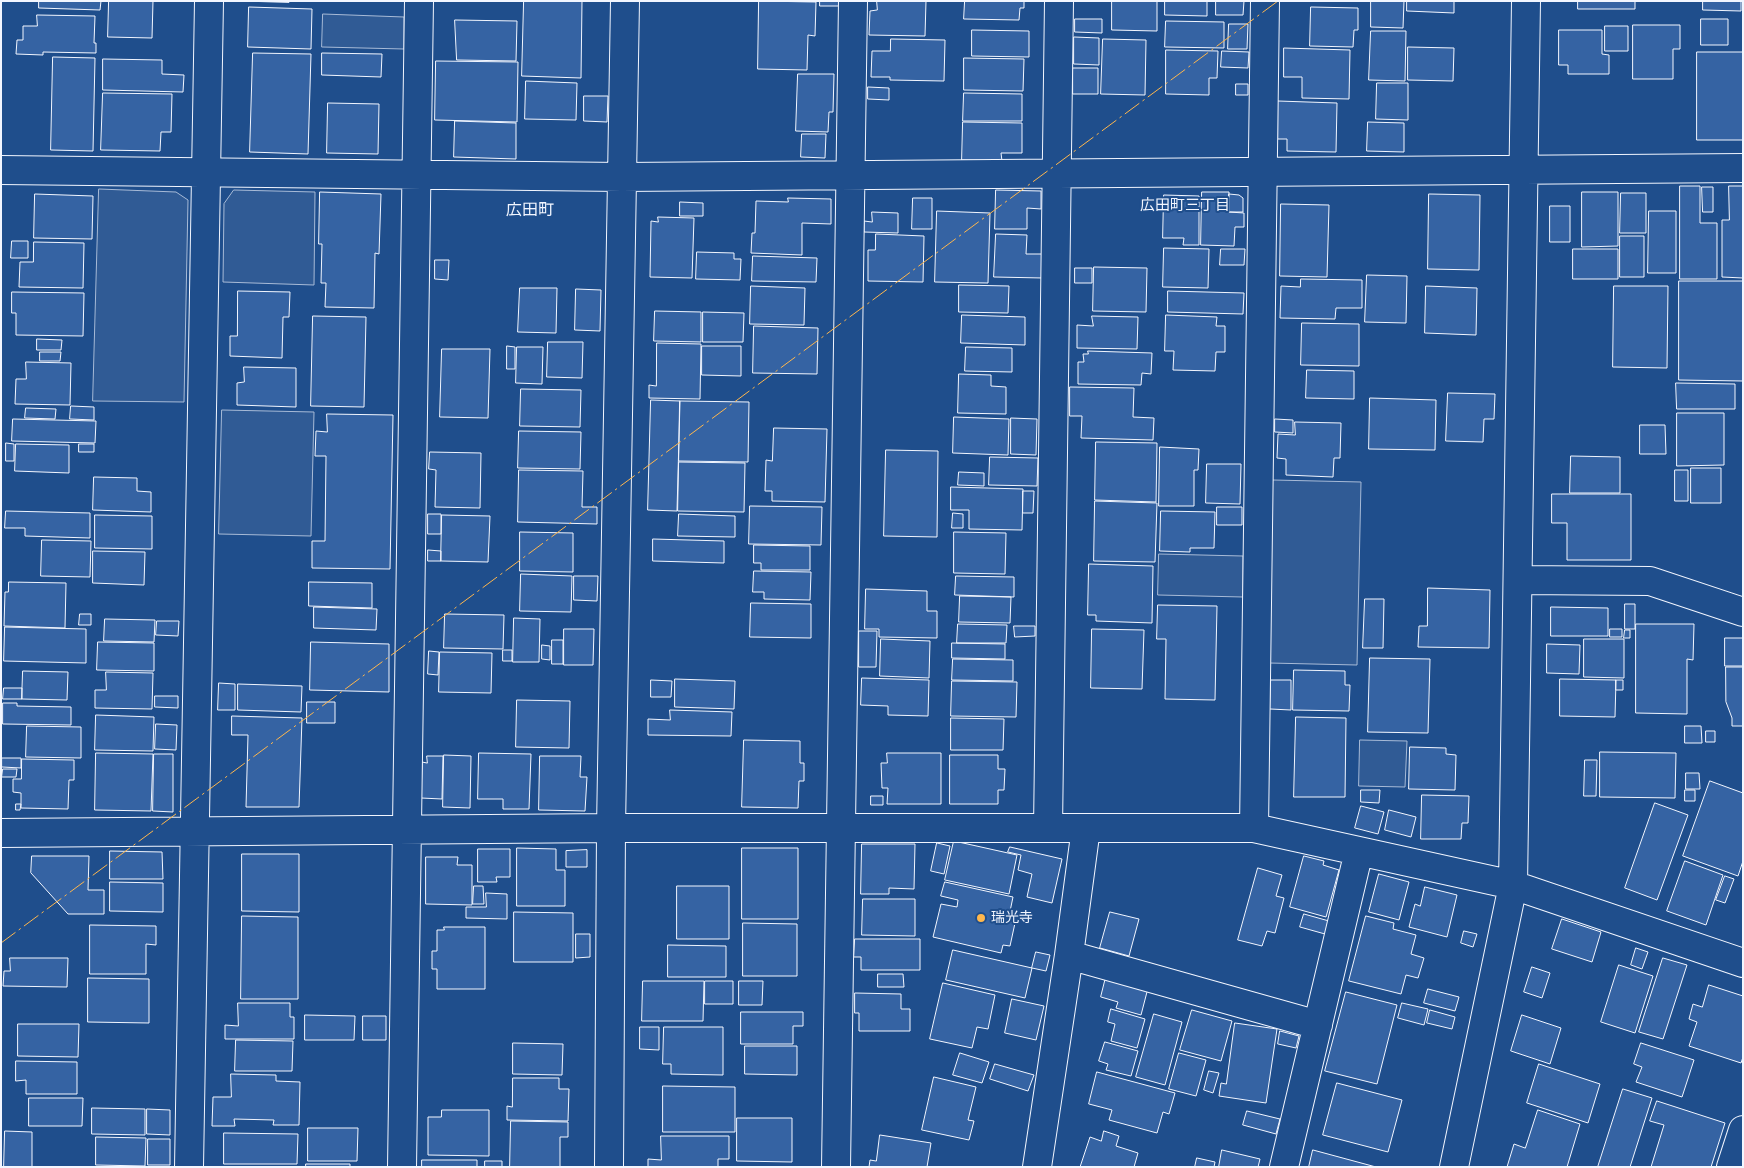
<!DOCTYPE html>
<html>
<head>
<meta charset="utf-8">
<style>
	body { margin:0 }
	#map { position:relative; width:1744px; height:1168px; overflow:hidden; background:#1f4e8c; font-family:Helvetica,sans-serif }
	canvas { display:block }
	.frame { position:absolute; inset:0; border:2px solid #f2f6ff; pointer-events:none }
</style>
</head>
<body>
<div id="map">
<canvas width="1744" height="1168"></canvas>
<div class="frame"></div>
</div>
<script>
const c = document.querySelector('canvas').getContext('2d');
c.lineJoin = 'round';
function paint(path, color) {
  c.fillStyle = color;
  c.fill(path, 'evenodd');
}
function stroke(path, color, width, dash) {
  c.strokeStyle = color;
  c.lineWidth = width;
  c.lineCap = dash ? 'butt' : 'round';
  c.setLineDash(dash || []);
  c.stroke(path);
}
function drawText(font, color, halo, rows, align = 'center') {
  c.font = font + ' Helvetica,"Noto Sans JP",sans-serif';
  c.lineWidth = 4;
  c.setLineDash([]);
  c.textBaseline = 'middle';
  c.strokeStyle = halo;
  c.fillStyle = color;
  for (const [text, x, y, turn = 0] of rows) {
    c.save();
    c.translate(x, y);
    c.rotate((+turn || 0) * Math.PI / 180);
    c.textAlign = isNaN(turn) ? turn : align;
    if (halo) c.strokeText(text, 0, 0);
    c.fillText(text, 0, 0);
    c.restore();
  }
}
const built = new Path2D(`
	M323,14L404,17V49L322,47Z
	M99,189L176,192L188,200L184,402L93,401Z
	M234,190L315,192L314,285L223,282L224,204Z
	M222,410L314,412L311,536L219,534Z
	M1273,480L1361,482L1357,665L1269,663Z
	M1159,554L1243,556V597L1158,595Z
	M1360,740L1407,741L1405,787L1359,786Z`);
paint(built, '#305b95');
stroke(built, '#a8bbd7', 1);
const building = new Path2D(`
	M39,1H101L100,10L39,8Z
	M109,1H153L152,38L108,37Z
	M242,1H289V2Z
	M524,1H582L581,78L522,76Z
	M759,1L816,2L815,36L808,35L807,70L758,69Z
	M820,1H839V6H820Z
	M877,1H926L925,36L869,35L870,11L877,10Z
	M965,1H1024V8H1020L1019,20L964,19Z
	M1112,1H1157V31L1112,30Z
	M1165,1H1207V16L1165,15Z
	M1216,1H1244L1243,15H1216Z
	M1371,1H1404L1403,28L1371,27Z
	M1407,1H1454V13L1407,11Z
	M1578,1H1635V9H1578Z
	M1703,1H1741V11L1703,10Z
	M249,7L312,9L311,49L248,47Z
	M1311,7L1358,8V30H1354L1353,47L1310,46Z
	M37,15L95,16L94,43H96V53L43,52V55L16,54L17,40H23V26H37Z
	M1075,19H1102V33L1075,32Z
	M1701,19H1728V45H1701Z
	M455,20L517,21L516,61L457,60Z
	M1166,21L1224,22V48L1165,47Z
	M1229,24H1248L1247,49H1228Z
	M1633,25H1680V49H1673V79H1633Z
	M1605,26H1628V51H1605Z
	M972,30L1029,31V57L972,56Z
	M1559,30H1602V54L1609,55V74H1568V65H1559Z
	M1371,31H1406L1405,81L1369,80Z
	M1074,37L1099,38V65L1074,64Z
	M891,39L945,40L944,81L890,80V77H871L872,51H890Z
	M1103,39L1146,40L1145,95L1101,94Z
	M1408,47L1454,48L1453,81L1408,80Z
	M1284,48L1350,50L1349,99L1302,98V77H1284Z
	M1166,50L1218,51L1217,78H1209V95L1166,94Z
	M1222,51L1249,52L1248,68L1221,67Z
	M1697,52H1743V140H1697Z
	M253,53L311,54L308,154L250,152Z
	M322,53L382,54L381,77L322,75Z
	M53,57L95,58L93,151L51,150Z
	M964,58L1024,59L1023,91L964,90Z
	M103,59L162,60V74L184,75L183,92L103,90Z
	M436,61L518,62L517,122L435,120Z
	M1073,68H1098V94H1073Z
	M798,74H834L833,112H829L828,132L796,131Z
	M526,81L577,83L576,120L525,119Z
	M1377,83H1408V120L1376,119Z
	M1236,84H1248V95H1236Z
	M868,87L889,88V100L868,99Z
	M103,93L172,94L171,132H161L160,151L101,150Z
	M964,93L1022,94V121H963Z
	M584,96H608L607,122L584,121Z
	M1278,101L1337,103L1336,152L1287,151V139H1278Z
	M328,103L379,104L378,154L327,153Z
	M455,121L516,123V159L454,157Z
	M963,122L1022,123V153H1001L1002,161L962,160Z
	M1368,122L1404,123V152L1367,151Z
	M802,134H826L825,158L801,157Z
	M1680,186H1700V223H1717V279H1680Z
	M1729,186H1743V278L1722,277V220H1729Z
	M1702,187H1713V212H1703Z
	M996,190L1041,191V209L1027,208V229H995Z
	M320,192L381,194L379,254L375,253L374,308L325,307L326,283H321L322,244H319Z
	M1202,192H1229V212L1244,213V227H1235L1234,246L1201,245Z
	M1582,192H1618V246L1582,247Z
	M1621,193H1646V233H1620Z
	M35,194L93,196L92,239L34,238Z
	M1229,194L1239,195L1243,198V212H1229Z
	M1429,194L1480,195L1479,270L1428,269Z
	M1164,195L1199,196V245H1183L1184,238H1163Z
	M788,198L831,199V224L802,223V255L751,253L752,233H755L756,201L788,202Z
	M913,198H932V229H912Z
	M680,202L703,203V216H680Z
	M1281,204L1329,205L1327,277L1280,276Z
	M1550,206H1570V242H1550Z
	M937,211L990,213L988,283L935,282Z
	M1649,211H1676V273H1648Z
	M872,212L898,213V233L864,232V221L872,222Z
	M658,217L694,218L692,278L650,277L651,221L658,222Z
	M876,234L924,236L923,282L868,281V250H875Z
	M996,234L1027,235L1026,254H1043V278L994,277Z
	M1620,236H1644V277H1620Z
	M12,241H28V258H11Z
	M34,242L84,243L83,288L19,287L20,262H33Z
	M1164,248L1209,249L1208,288L1163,287Z
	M1221,249H1245L1244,265H1220Z
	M1573,249H1618V279H1573Z
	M697,252L734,253V259H741L740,280L696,279Z
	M753,256L817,258L816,282L752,281Z
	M435,260H449L448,280L435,279Z
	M1094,267L1147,268L1146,312L1093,311Z
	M1075,268H1092V283H1075Z
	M1367,275L1407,276L1406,323L1365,322Z
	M1301,279L1362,280V308H1336L1335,319L1280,318L1281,286L1300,287Z
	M1679,281H1743V381L1679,380Z
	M959,285L1009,286L1008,313L959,312Z
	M751,286L805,288L804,325L750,324Z
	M1426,286L1477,288L1476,335L1425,333Z
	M1614,286H1668L1667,368L1613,367Z
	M520,288H557L556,333L518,332Z
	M576,289L601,290L600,331L575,330Z
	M238,291L290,292L289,317H283L282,358L230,356V336H237Z
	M1168,291L1244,293L1243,314L1168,312Z
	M12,292L84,293L83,336L16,335V313H12Z
	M655,311L701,312V342L654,341Z
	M703,312L744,313L743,342H703Z
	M962,315L1025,317V345L961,343Z
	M1166,315L1217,317L1216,326H1225V352H1216L1215,371L1173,370L1174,351H1165Z
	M313,316L366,317L364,407L311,406Z
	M1092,316L1138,317L1137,349L1077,348V325L1093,326Z
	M1302,323L1359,324V366L1301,365Z
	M754,326L818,328L817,374L753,373Z
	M37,339L62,340L61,350H37Z
	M548,342H583L582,378L547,377Z
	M657,343L701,344L700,399L649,398V385L656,386Z
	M507,346L515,347V369H507Z
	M702,346H741V376L702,375Z
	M517,347H543L542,384L516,383Z
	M966,347L1012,348V372L965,371Z
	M442,349H490L488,418L440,417Z
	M1088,351L1152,353L1151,374L1142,373L1141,385L1078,384V362H1084L1083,354H1088Z
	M40,352H61L60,361H40Z
	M26,362L71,363L70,405L15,404L16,379H26Z
	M244,367L296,368V407L237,405V383L244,382Z
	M1307,370L1354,371V399L1306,398Z
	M959,374L991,375V386L1006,387V414L958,413Z
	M1676,383L1735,384V409H1677Z
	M1070,387L1134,388L1133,417L1154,418L1153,440L1081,438L1082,416H1070Z
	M521,389L581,390L580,427L520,426Z
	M1448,393L1495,394L1494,419H1484L1483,442L1446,441Z
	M1370,398L1436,400L1435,450L1369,449Z
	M651,400L680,401L677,511L648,510Z
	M680,401L749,402L748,462L679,461Z
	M71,406L94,407V420L70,419Z
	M26,408L56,409L55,419L25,418Z
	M1677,413H1724V465L1677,466Z
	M327,414L393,415L390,569L312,568V541H325L326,456H315L316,431L327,432Z
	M954,417L1009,419L1008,455L953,453Z
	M1011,418L1037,419L1036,455L1011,454Z
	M13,419L96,421L95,443L12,441Z
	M1275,419L1293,420V433L1275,432Z
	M1295,422L1341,423L1340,458H1334L1333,477L1286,475V459L1277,458L1278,434L1295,435Z
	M1640,425H1665L1666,454H1640Z
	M774,428L827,429L825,502L772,501V491H765L766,460L772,461Z
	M519,431L581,432L580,469L518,468Z
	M1096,442L1157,443L1156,502L1095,500Z
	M6,443L14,444V461H6Z
	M16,444L69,445V473L15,471Z
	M79,444H94V452H79Z
	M1160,447L1199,449L1198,470H1194V506H1159Z
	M886,450L938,451L937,537L884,536Z
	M430,452L481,453L480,508L435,507L436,470L429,469Z
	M1571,456L1620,457V493H1570Z
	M990,457L1038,458L1037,486L989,485Z
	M679,462L745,463L744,512L678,511Z
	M1207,464H1241L1240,504L1206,503Z
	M1691,468H1721V503H1691Z
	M519,470L583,471L582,507H597V524L518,522Z
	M1675,470H1688V501H1675Z
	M959,472L984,473V486L958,485Z
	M94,477L137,478V491L151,492V512L93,510Z
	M951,487L1023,489L1022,530L969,529V510H951Z
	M1023,491H1034L1033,513H1023Z
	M1552,494H1631V560H1567V523H1552Z
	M1095,501L1157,503L1155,562L1094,561Z
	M750,506L822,507L821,545L749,544Z
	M1217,507H1242V525H1217Z
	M6,511L90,513V538L25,536V528H5Z
	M1161,511L1215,512L1214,548H1190V552L1160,551Z
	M953,513L963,514V528H952Z
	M428,514H441V534H428Z
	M679,514L735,516V537L678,536Z
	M95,515L152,516V549L95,548Z
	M442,515L490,516L488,562L441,561Z
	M520,532L573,533V572L520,571Z
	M954,532L1006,533L1005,574L954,573Z
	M653,539L724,541V563L653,561Z
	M42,540L91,541L90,577L41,576Z
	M754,545L810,546V570H761V563H754Z
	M428,550L441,551V561H428Z
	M93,551L145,552L144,585L93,583Z
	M1089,564L1153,566L1152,623L1096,621V615H1088Z
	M754,571L811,572L810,600L764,599V592H753Z
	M521,574L572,576L571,612L520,611Z
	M574,576H598L597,601L574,600Z
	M956,576L1014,577V597L955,595Z
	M9,582L66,583L65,628L4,626L5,592H8Z
	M309,582L372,583V608L309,606Z
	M1428,588L1490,590L1489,648L1418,647L1419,626H1427Z
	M866,589L927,591V611H937V638L879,637V629H865Z
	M960,596L1011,597L1010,623L959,622Z
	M1365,599H1384L1383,648H1363Z
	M751,603L811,604V638L750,637Z
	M1625,604H1635V629H1625Z
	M1158,605L1217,606L1215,700L1165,699L1166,639H1157Z
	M314,607L377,609L376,630L314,628Z
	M1551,607L1608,608V636H1551Z
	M80,614H91V625H79Z
	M445,614L504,615L503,649L444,648Z
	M514,618L540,619L539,662H513Z
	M105,619L155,620L154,642L104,641Z
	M157,621H179L178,636L156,635Z
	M958,624L1007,625L1006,643H957Z
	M1636,624H1694L1693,660L1687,659V714L1636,713Z
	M1014,626H1035V636L1015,637Z
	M5,627L86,629V663L4,661Z
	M564,629H594L593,665H564Z
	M1092,629L1144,630L1142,689L1091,688Z
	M1610,629H1622V637H1610Z
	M1625,630H1630V638H1624Z
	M859,631H877L876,667H859Z
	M1725,638H1743V666H1725Z
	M881,639L930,641L929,678L880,676Z
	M1584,639H1624V678L1584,677Z
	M552,640H563V664H552Z
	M98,642L154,643V671L97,670Z
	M311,642L389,644V692L310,690Z
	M952,643L1005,644V659L952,658Z
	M1547,644L1580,645L1579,674L1547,673Z
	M542,645L550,646V660L542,659Z
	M503,650H512V661H503Z
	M429,651L439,652L438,675L428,674Z
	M440,652L492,653L491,693L439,692Z
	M1370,658L1430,659L1428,733L1368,732Z
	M953,659L1013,660V681L952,680Z
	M1726,667H1743V726H1732V718L1726,702Z
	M1294,670L1345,671V685H1350L1349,711L1293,710Z
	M23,671L68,672L67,700L22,699Z
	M106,672L153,673L152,709L95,708V690H106Z
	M862,678L929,680L928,716L888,715V706L861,705Z
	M675,679L735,681L734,709L675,707Z
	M1560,679L1616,680L1615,717L1560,716Z
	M651,680L672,681L671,697H651Z
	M1271,680H1291V710L1270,709Z
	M1616,680H1623V690H1616Z
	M952,681L1017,682L1016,717L951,716Z
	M219,683L235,684V710H218Z
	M238,684L302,686L301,712L238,710Z
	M4,688H22V699H3Z
	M155,696H178V708L155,707Z
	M517,700L570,701L569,748L516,747Z
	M307,702H335V723H307Z
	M3,703H17V706L71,707V725L3,724Z
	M670,710L732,712L731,736L648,735V719L670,720Z
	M96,715L154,717L153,751L95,750Z
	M232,716L302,718L299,807H246L248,735H232Z
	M1296,717L1346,718L1345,797H1294Z
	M951,718L1004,719L1003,750H951Z
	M156,724L177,725L176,750L155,749Z
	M27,726L81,727V758L26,757Z
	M1685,726H1701L1702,743H1685Z
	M1706,731H1715V742H1706Z
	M744,740L800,741V763H804V781H799L798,808L742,807Z
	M1410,747L1446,748V754L1456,755L1455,790L1409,789Z
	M1600,752L1676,753L1675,798L1600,797Z
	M96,753L153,754L151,811L95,810Z
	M479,753L531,754L529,809H503V799H478Z
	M887,753H941V804H887L888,788H882L881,763H887Z
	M154,754H173V812L153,811Z
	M444,755L471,756L470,808L443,807Z
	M950,755H998V769H1005L1004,790H998V804H950Z
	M427,756H443L442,799L421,798L422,762L427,763Z
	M540,756H581L580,777H587L585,811L539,810Z
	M2,758H21V768L2,767Z
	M22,759L74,760V780H69L68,809L21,808V793L13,792V779H21Z
	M1585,760H1597L1596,796H1584Z
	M3,769H17L16,777H2Z
	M1686,773H1699L1700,789H1686Z
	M1710,781L1743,793V861L1738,876L1683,856Z
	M1361,790H1380L1379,803L1361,802Z
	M1685,790H1695V801H1685Z
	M1422,795L1469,796L1468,823H1462L1461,839H1421Z
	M871,796H883V805H871Z
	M1655,803L1688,815L1657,900L1625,888Z
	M16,804H21L20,810H16Z
	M1361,806L1384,812L1378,834L1355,828Z
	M1389,810L1416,817L1411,837L1385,830Z
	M954,841L1017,855L1009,894L945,880Z
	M937,843L950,846L944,874L931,871Z
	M862,844H915L914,889L889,888V894H861Z
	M1010,847L1062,859L1052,903L1027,897L1032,874L1018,870L1021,855L1008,852Z
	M517,848L556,849V870H565V906H517Z
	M742,848H798V919H742Z
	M478,849H510V877H496L497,882H478Z
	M587,850V867H566V851Z
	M110,851L162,852L163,879H110Z
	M242,854H299V912L242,911Z
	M32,856H89L88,890H104V914H68L31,873Z
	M1304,856L1324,861L1323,865L1339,870L1326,917L1290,907Z
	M426,857H458L457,865H472V905L426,904Z
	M1685,861L1723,875L1706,925L1667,911Z
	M1258,868L1282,875L1276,896L1284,898L1275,933L1267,931L1262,946L1238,940Z
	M1379,874L1409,882L1399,920L1369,912Z
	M1725,876L1734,879L1725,903L1716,900Z
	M110,882L163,883V912L110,911Z
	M945,882L1013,897L1008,921L1015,923L1010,946L1003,945L1001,953L933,937L941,904L957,907L958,900L941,896Z
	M474,886H483L484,904H473Z
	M677,886H729V939H677Z
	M1425,887L1457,895L1447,937L1409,927L1415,904L1420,906Z
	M486,893L507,894V919L466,918V907H486Z
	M863,899H915V936L862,935Z
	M514,912L573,913V962H514Z
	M1110,912L1139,919L1129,956L1100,948Z
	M1304,914L1329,921L1325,934L1300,927Z
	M242,916L298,917V999H241Z
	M1366,916L1394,923L1393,929L1416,935L1411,954L1424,958L1418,978L1406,975L1401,994L1349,981Z
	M1562,919L1601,932L1592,962L1552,949Z
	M743,923L797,924V976H743Z
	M90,925L156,926V945L146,944V974H90Z
	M444,927H485V989H437V969H432V951H437V930H444Z
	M1464,931L1477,934L1473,947L1461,943Z
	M576,934H590V957L576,958Z
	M855,939H920V970H861V957H854Z
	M668,945L726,946V977H668Z
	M1636,948L1648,952L1642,969L1631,965Z
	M953,950L1032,968L1025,998L946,980Z
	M1036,952L1050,955L1046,971L1032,968Z
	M10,958H68L67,987L3,986L4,971H10Z
	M1663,958L1687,965L1663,1039L1639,1032Z
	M1619,965L1653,976L1635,1033L1601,1022Z
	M1532,967L1550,973L1542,998L1524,992Z
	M878,974H903L904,987H878Z
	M1106,977L1148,988L1141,1015L1116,1008L1118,1002L1101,997Z
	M88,978L149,979V1023L88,1022Z
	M643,981H704L703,1021H642Z
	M705,981H733V1004H705Z
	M739,981H763L762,1005H739Z
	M943,983L995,995L988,1029L977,1027L972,1048L930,1039Z
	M1709,985L1743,996V1057L1741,1063L1689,1046L1697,1022L1689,1019L1693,1004L1702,1007Z
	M1428,989L1459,997L1455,1011L1424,1003Z
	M1346,992L1397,1005L1377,1084L1325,1071Z
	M855,993L901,994V1009H910V1031H859V1013H855Z
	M1012,999L1044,1006L1036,1040L1005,1033Z
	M238,1003H290V1017H294V1039H225V1025L238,1026Z
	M1402,1003L1428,1009L1424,1025L1398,1018Z
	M1111,1009L1145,1019L1137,1048L1111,1041L1115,1024L1108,1022Z
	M1192,1010L1232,1021L1221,1061L1180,1050Z
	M1430,1010L1455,1017L1452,1029L1427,1023Z
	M741,1012H803V1026H793V1044H741Z
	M1154,1014L1182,1022L1165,1085L1136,1077Z
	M305,1015L355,1016L354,1040H305Z
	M1522,1015L1561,1028L1550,1064L1511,1051Z
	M363,1016H386V1040H363Z
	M1235,1023L1277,1029L1266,1103L1219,1096L1221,1083L1226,1084Z
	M18,1024H79L78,1057L18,1056Z
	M640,1027H659V1050L640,1049Z
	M664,1027H723V1075L671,1074V1064H663Z
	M1280,1031L1299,1036L1296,1048L1278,1044Z
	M236,1040L293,1041L292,1071H235Z
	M1105,1042L1138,1051L1131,1076L1106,1070L1108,1064L1099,1061Z
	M513,1043L563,1044L562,1075L513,1074Z
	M1641,1043L1694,1060L1682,1097L1636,1082L1642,1067L1634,1064Z
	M745,1046H797V1075L745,1074Z
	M960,1053L989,1062L982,1083L953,1075Z
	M1179,1053L1206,1060L1196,1096L1169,1089Z
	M16,1061L77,1062V1094H26V1080L16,1081Z
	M995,1064L1034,1075L1028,1091L990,1079Z
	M1539,1064L1600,1084L1588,1123L1527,1103Z
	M1209,1071L1219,1073L1213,1093L1204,1090Z
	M1097,1072L1175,1093L1169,1114L1163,1112L1157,1133L1109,1120L1112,1110L1089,1104Z
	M231,1074L276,1075V1081L300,1082L299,1125H273L274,1120L234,1119L235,1126H212L213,1097H231Z
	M934,1077L976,1087L968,1120L974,1121L969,1140L922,1130Z
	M513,1078H559V1089H569L568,1121L507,1120V1106L512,1107Z
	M1337,1083L1402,1100L1388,1152L1323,1135Z
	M663,1086L735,1087V1132H663Z
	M1623,1089L1652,1098L1630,1167H1598Z
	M29,1098H83L82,1126H29Z
	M1657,1101L1725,1123L1711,1167H1651L1664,1125L1650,1121Z
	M92,1108L145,1109V1135L92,1134Z
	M147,1109L170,1110V1135L147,1134Z
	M442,1110H489V1156L428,1155V1117H441Z
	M1538,1110L1580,1124L1567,1167H1507L1514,1144L1525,1148Z
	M1247,1111L1280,1119L1276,1134L1243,1125Z
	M737,1118H792V1162L737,1161Z
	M511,1121L568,1122V1137H560V1167H510Z
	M308,1128H358L357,1161H308Z
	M5,1131L32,1132V1167H4Z
	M1104,1131L1119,1136L1116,1146L1138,1153L1134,1167H1080L1090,1137L1101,1141Z
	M224,1133L298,1134L297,1164H224Z
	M880,1135L931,1143L927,1167H869L870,1160L876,1161Z
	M661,1136H729V1159H718V1167H648V1159L661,1160Z
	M96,1137L146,1138L145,1166L96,1165Z
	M148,1139H170V1165H148Z
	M1222,1150L1260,1159L1258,1167H1219Z
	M1313,1150L1376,1167H1309Z
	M1197,1158L1215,1162L1214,1167H1195Z
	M422,1160H477V1167H422Z
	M485,1161H502V1167H485Z
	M306,1164H350V1167H306Z`);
paint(building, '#3563a3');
stroke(building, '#f2f6ff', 1);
const minor = new Path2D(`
	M1,170L622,177L1743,168
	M1518,580L1650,581L1743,612
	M1048,828L1059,1
	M1254,828L1265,1
	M1,833L611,828H1254L1513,885L1743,963
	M1069,955L1318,1025
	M189,1167L209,1
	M402,1167L419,1
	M609,1167L611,828L625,1
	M836,1167L853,1
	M1037,1167L1069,955L1086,828
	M1284,1167L1359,851
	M1454,1167L1513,885L1526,1
	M1731,1167L1743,1130`);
stroke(minor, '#f2f6ff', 30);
stroke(minor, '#1f4e8c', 28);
stroke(new Path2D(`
	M1,943L1278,1`), '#ffb74d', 1, [18, 4, 2.5, 4]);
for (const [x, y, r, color] of [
	[981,918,5,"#ffb74d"]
]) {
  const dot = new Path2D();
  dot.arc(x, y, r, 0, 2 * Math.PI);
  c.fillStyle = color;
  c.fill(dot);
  stroke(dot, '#1f4e8c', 2);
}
drawText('14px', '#f2f6ff', '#1f4e8c', [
	["瑞光寺",991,918]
], 'left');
drawText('15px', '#f2f6ff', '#1f4e8c', [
	["広田町三丁目",1185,206]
]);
drawText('16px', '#f2f6ff', '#1f4e8c', [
	["広田町",530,211]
]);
</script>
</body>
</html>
